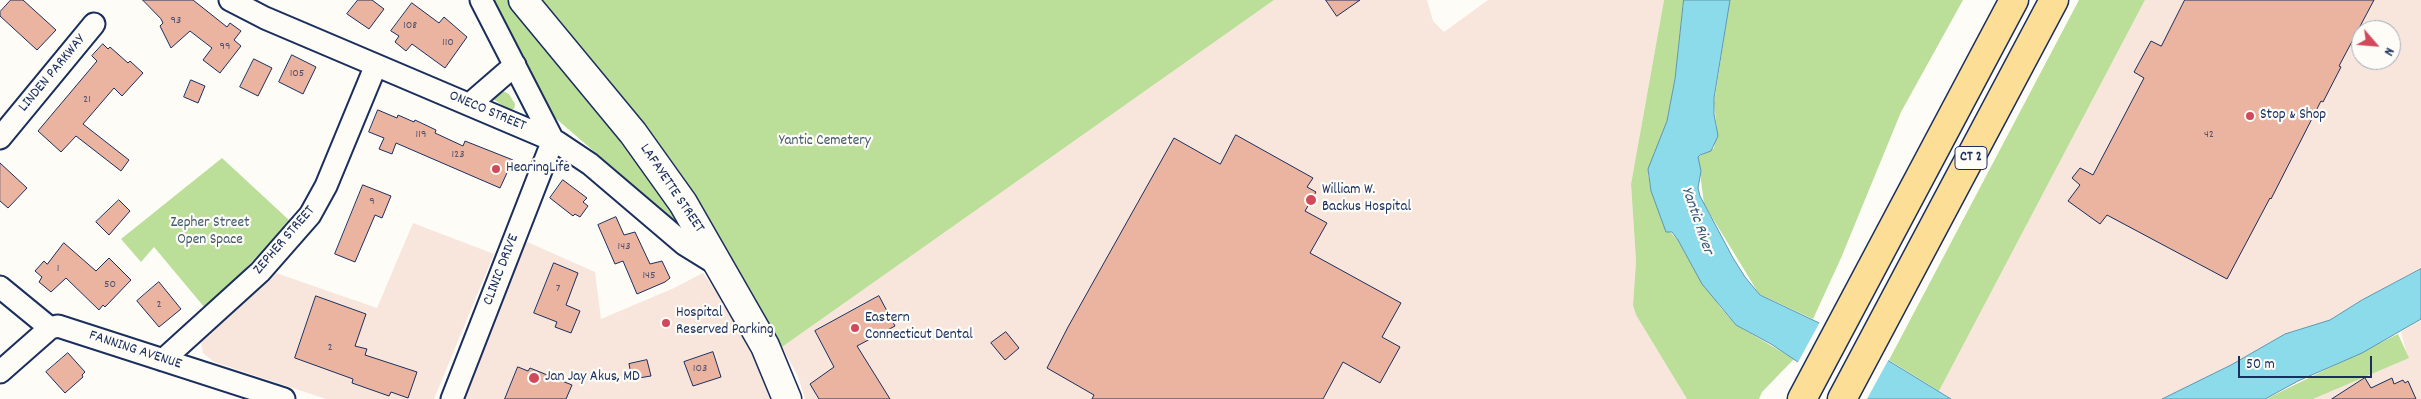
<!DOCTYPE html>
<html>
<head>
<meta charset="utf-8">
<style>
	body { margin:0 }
	#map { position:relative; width:2421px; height:399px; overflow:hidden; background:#fdfcf7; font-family:Dekko,sans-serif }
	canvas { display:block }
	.north { position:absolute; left:2351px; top:20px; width:50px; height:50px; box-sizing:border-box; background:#fdfcf7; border:1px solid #a3aaba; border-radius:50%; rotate:117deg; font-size:14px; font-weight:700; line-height:20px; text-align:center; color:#1b2f5e }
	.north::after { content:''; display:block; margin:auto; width:18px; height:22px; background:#d1495b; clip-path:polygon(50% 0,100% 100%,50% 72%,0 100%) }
	.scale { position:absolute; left:2238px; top:356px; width:134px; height:22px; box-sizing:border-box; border:2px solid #1b2f5e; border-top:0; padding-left:6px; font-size:15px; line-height:18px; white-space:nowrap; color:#1b2f5e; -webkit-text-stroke:4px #fdfcf7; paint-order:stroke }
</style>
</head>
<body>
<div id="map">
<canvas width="2421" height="399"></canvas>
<div class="north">N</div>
<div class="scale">50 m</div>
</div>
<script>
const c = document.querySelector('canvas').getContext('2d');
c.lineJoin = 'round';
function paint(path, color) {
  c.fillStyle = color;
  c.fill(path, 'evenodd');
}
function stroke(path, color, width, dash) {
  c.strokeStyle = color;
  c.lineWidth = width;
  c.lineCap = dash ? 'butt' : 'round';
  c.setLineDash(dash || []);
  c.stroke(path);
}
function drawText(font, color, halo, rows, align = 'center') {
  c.font = font + ' Dekko,sans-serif';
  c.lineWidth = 4.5;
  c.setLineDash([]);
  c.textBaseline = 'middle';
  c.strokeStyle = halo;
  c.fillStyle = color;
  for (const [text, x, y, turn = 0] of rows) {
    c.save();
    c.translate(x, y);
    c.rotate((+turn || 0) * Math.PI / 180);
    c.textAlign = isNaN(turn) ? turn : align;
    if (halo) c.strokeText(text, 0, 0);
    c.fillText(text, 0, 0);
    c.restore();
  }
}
paint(new Path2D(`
	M1274,0H1427L1433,21L1444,32L1488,0H1664L1631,184L1636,261L1633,305L1636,315L1687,399H805L798,376L782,347Z
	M2145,0H2421V269L2362,300L2330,320L2285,334L2231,365L2162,399H1951L1939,391ZM2361,30H2391V60H2361Z
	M413,223L494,254L434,399H326L214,362L203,353L201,342L209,331L276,273L377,308Z
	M525,241L595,272L601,319L674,288L703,273L721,298L743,335L772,399H464Z
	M2421,319V399H2313L2408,358L2401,332Z`), '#f8e6dd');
paint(new Path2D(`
	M491,0H509L572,74L633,150L684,229L553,116L531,81Z
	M541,0H1274L782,347C712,223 632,109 541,0Z
	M1664,0H1684L1675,79L1667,121L1648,173L1651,191L1666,228L1678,240L1693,267L1720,307L1736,325L1794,359L1762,392L1759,399H1687L1636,315L1633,305L1636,261L1631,184Z
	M1730,0H1963L1901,112L1841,258L1813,319L1759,294L1704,204L1698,157L1714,148L1717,130L1714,103Z
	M2079,0H2145L1939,391L1889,360Z
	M503,91L509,94L515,104L514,109L509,110L493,99Z
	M222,158L290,221L231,284L205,308L154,247L141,262L121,239Z
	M2398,334L2409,358L2313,399H2266Z`), '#bbde98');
const water = new Path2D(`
	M1684,0H1730L1714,98V114L1718,136L1711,151L1700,155L1698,157L1701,171L1698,188L1700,196L1733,258L1745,277L1760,295L1853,339L1951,399H1859L1828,382L1771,344L1736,325L1702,284L1678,240L1672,232H1666L1651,191L1648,169L1667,121L1675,79Z
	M2421,269V319L2362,353L2298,381L2265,399H2162L2231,365L2285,334L2330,320L2362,300Z`);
paint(water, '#8cdbea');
stroke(water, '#5f96b2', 1);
paint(new Path2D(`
	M1821,320L1890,357L1867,399H1853L1797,364Z`), '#fdfcf7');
const building = new Path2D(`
	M11,0H23L56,30L37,50L0,16V12Z
	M143,0H193L227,27L230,23L241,31L234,40L241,46L220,73L203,60L212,48L190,31L171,48L160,26L163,23L161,19Z
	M358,0H372L384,9L369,29L347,14Z
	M1326,0H1360L1337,16Z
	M2185,0H2374L2339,66L2341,67L2323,102L2321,101L2271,199L2270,198L2227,279L2107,215L2100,224L2068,201L2080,185L2072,178L2080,168L2093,175L2144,78L2134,72L2151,41L2161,46Z
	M412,3L439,23L444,17L467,37L445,68L412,44L406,51L395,42L399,36L391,31Z
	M103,44L108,49L110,47L128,63L130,61L143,73L122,96L114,88L83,124L129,160L121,171L76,136L61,152L38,131L97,61L92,56Z
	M292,55L316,67L303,94L279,82Z
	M254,59L272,68L258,96L240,87Z
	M191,80L205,86L198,103L184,97Z
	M378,110L397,118L398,115L414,122L415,120L436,130L435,133L463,146L465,141L513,160L500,188L396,143L392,154L379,149L384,138L369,132Z
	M1236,135L1313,178L1307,187L1316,192L1305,211L1327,223L1310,253L1401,303L1382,337L1400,347L1380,383L1343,362L1323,399H1092L1094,395L1047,368L1068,327L1174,138L1220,164Z
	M0,163L27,188L8,208L0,201Z
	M563,180L587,198L583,202L588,206L580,217L575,214L573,216L550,198Z
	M363,185L391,196L382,218L375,215L355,262L335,254Z
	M119,200L130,211L109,235L96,222Z
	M616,217L624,235L635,232L650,264L662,261L670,278L665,282L637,294L623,261L615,264L598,225Z
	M64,243L96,271L109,258L131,280L105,307L103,305L99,310L66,278L51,292L39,282L42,277L35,271L44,261L47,264Z
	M554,263L578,273L566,305L580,311L571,333L555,327L557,322L534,313Z
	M159,282L181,309L159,327L137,301Z
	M316,296L366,314L355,346L367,349L365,355L417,372L408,398L391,392L389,396L352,383L353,379L295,358Z
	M879,296L895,326L857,346L890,399H819L810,384L834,367L815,331Z
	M1006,332L1019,348L1005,360L991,343Z
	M713,352L721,377L693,386L684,362Z
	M68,353L85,372L82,375L83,377L65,393L46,372Z
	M647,360L651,376L632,379L629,364Z
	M518,367L528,371L530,368L572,385L566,399H505Z
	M2365,378L2371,388L2392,378L2394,384L2403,380L2405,383L2408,381L2416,399H2332Z`);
paint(building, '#ebb4a1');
stroke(building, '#1b2f5e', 1);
const street = new Path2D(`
	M230,0L265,18L557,142L590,164L684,244L718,265
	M470,104L515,65
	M0,138L94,24
	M0,287L50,328
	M163,360L260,272L310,215L326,186L376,65
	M0,372L50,328L58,326L284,399
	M452,399L553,140L481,0`);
const secondary = new Path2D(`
	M523,0L633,133L683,203L765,346L787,399`);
const highway = new Path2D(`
	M1802,399L2014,0
	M1842,399L2054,0`);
stroke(street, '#1b2f5e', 25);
stroke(secondary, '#1b2f5e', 31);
stroke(highway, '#1b2f5e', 31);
stroke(street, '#fdfcf7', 21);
stroke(secondary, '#fdfcf7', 28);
stroke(highway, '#fdde96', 28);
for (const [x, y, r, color] of [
	[2250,116,5,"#d1495b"],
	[496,169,5,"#d1495b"],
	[1311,200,6,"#d1495b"],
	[666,323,5,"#d1495b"],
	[855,328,5,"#d1495b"],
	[534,378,6,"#d1495b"]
]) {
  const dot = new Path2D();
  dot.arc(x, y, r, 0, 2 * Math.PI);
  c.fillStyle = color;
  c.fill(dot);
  stroke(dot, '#fdfcf7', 2);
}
drawText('12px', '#4f506f', null, [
	["93",176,21],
	["108",410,26],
	["110",448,43],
	["99",225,47],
	["105",297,74],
	["21",87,100],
	["119",421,135],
	["42",2209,135],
	["123",458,155],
	["9",372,202],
	["143",624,247],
	["1",58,269],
	["145",649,276],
	["50",110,285],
	["7",558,289],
	["2",159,305],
	["2",330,348],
	["103",700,369]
]);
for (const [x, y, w] of [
	[1971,158,32]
]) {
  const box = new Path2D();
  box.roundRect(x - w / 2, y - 11.5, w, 23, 4);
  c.fillStyle = '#fdfcf7';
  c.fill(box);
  stroke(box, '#1b2f5e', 1);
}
drawText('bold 14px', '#1b2f5e', null, [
	["CT 2",1971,158]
]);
drawText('15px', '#1b2f5e', '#fdfcf7', [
	["LINDEN PARKWAY",53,74,-50],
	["ONECO STREET",487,112,23],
	["LAFAYETTE STREET",671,189,56],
	["ZEPHER STREET",285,241,-49],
	["CLINIC DRIVE",502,270,-69],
	["FANNING AVENUE",135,351,18]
]);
drawText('15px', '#1b2f5e', '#fdfcf7', [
	["Stop & Shop",2260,116],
	["HearingLife",506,169],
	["William W.",1322,191],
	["Backus Hospital",1322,208],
	["Hospital",676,314],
	["Reserved Parking",676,331],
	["Eastern",865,319],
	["Connecticut Dental",865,336],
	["Jan Jay Akus, MD",545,378]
], 'left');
drawText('15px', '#435b6c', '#fdfcf7', [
	["Yantic Cemetery",825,142],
	["Zepher Street",210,224],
	["Open Space",210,241]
]);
drawText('italic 16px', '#375a81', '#fdfcf7', [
	["Yantic River",1696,221,71]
]);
</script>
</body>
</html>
